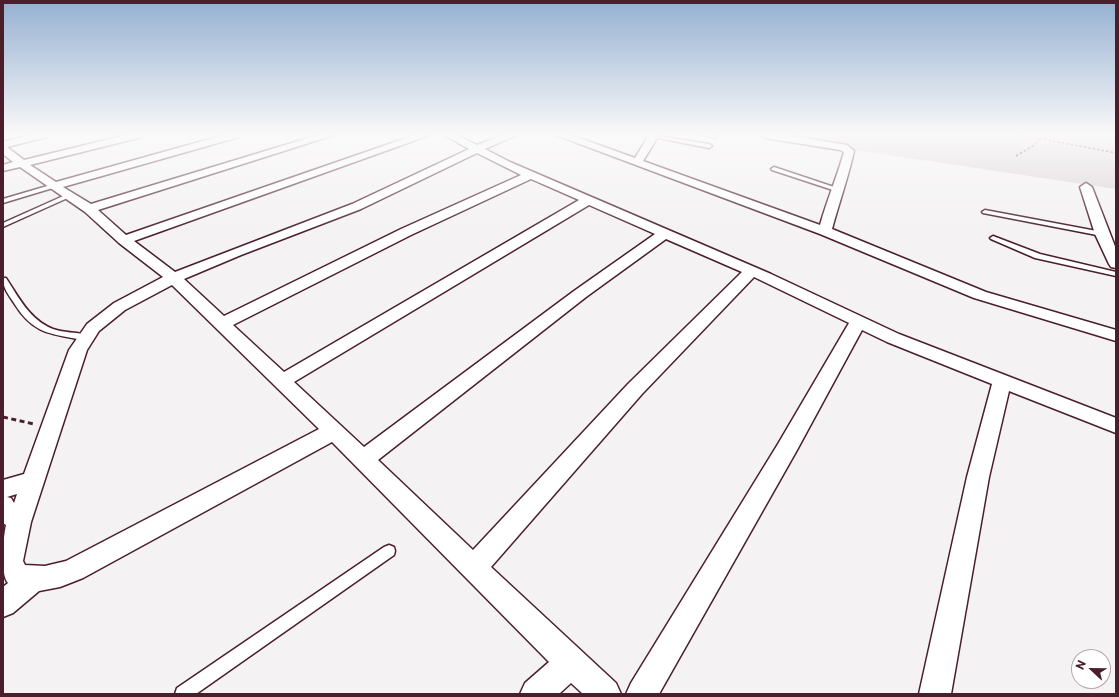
<!DOCTYPE html>
<html>
<head>
<meta charset="utf-8">
<style>
	body { margin:0 }
	#map { position:relative; width:1119px; height:697px; overflow:hidden; background:#f4f2f2; font-family:"Playpen Sans",sans-serif }
	canvas { display:block }
	.frame { position:absolute; inset:0; border:4px solid #4a1f2b; pointer-events:none }
	.north { position:absolute; left:1071px; top:649px; width:40px; height:40px; box-sizing:border-box; background:#fff; border:1px solid #b7a5aa; border-radius:50%; rotate:292deg; font-size:11px; font-weight:700; line-height:16px; text-align:center; color:#4a1f2b }
	.north::after { content:''; display:block; margin:auto; width:14px; height:18px; background:#4a1f2b; clip-path:polygon(50% 0,100% 100%,50% 72%,0 100%) }
</style>
</head>
<body>
<div id="map">
<canvas width="1119" height="697"></canvas>
<div class="frame"></div>
<div class="north">N</div>
</div>
<script>
const c = document.querySelector('canvas').getContext('2d');
c.lineJoin = 'round';
function paint(path, color) {
  c.fillStyle = color;
  c.fill(path, 'evenodd');
}
function stroke(path, color, width, dash) {
  c.strokeStyle = color;
  c.lineWidth = width;
  c.lineCap = dash ? 'butt' : 'round';
  c.setLineDash(dash || []);
  c.stroke(path);
}
paint(new Path2D(`
	M755,135H1116V189Z`), '#dbd2d5');
const service = new Path2D(`
	M651,135L709,144L712,146L709,148L653,137Z
	M702,135H713L717,137L715,138Z
	M774,167L840,189L841,190L836,191L772,170L771,169Z
	M54,184L57,186L56,187L3,203V199Z
	M70,193L73,195L72,196L3,227V223Z
	M985,210L1102,232L1105,234L1102,236L983,213L982,212Z
	M993,236L1040,254L1116,272V276L1035,258L991,239L990,238Z
	M3,278H6C19,298 30,320 53,329C64,333 76,332 87,335L88,337L87,339L84,340C50,334 33,334 14,303C8,294 3,288 3,278Z
	M389,545L394,547L395,551L394,555L196,694H175L177,688L384,547Z`);
const minor = new Path2D(`
	M31,135H49L47,137L7,147L24,160L126,135H144L142,137L30,165L56,182L224,135H241L239,137L63,187L91,204L318,135H334L98,210L126,235L415,135H430L134,241L175,272L352,204L469,149L444,135H457L477,145L503,135H517L485,149L510,162L771,274L899,334L1116,418V433L1009,391L989,477L951,694H919L967,477L992,384L887,342L862,330L797,450L659,694H626L631,683L778,444L849,323L754,277L642,394L491,567L616,683L621,694H583L571,683L559,694H520L525,683L549,662L332,442L83,578L60,587L39,591L13,613L3,617V587L8,583C0,574 3,538 6,525L3,523V480L24,474L69,350L87,324L114,303L163,277L119,243L85,212L20,167L3,171V165L13,162L3,154V142ZM477,153L521,175L401,229L224,316L184,279L241,255L361,209ZM531,179L579,200L284,372L233,325L411,235ZM589,205L655,234L574,291L364,447L294,382ZM666,239L742,272L628,384L473,550L378,460L586,297ZM172,285L319,429L66,561L45,566L25,565L23,561L31,522L87,350L99,331L125,310ZM17,494L14,503L11,498L7,497Z
	M556,135H571L635,158L649,135H659L643,161L820,225C827,200 837,177 844,152L840,150L765,138L760,135H786L847,145L854,151C848,178 839,203 832,229L986,292L1116,330V341L974,298L820,234Z
	M1086,183L1092,187L1116,249V268L1111,267L1109,264L1095,234L1080,187Z`);
stroke(service, '#4a1f2b', 3);
stroke(minor, '#4a1f2b', 3);
stroke(new Path2D(`
	M1022,135L1116,153
	M1016,156L1033,146L1043,135`), '#4a1f2b', 1.5, [2.5, 2]);
stroke(new Path2D(`
	M3,417L34,424`), '#4a1f2b', 3, [5, 3.5]);
paint(service, '#fff');
paint(minor, '#fff');
const sky = c.createLinearGradient(0, 0, 0, 233);
sky.addColorStop(0, '#95b0d1');
sky.addColorStop(0.58, '#faf9f9');
sky.addColorStop(1, '#faf9f900');
c.fillStyle = sky;
c.fillRect(0, 0, 1119, 233);
</script>
</body>
</html>
